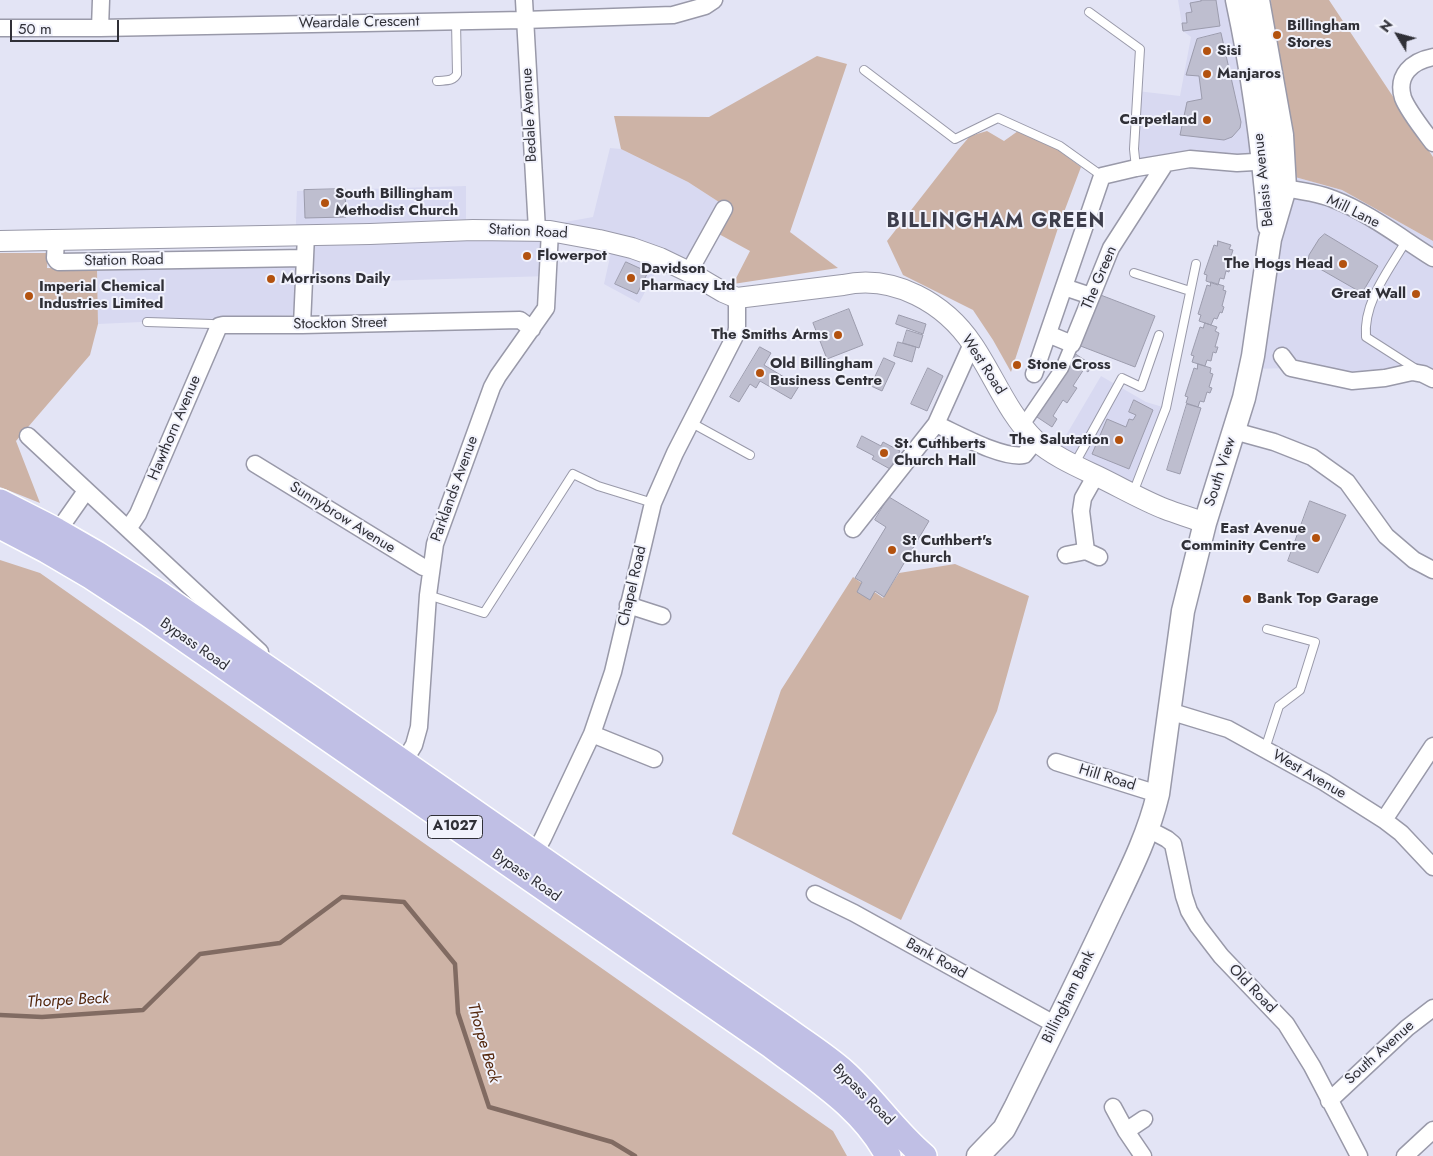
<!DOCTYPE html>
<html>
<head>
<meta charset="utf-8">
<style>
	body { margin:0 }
	#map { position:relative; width:1433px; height:1156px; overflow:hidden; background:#e3e4f5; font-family:Jost,sans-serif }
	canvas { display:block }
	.north { position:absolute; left:1373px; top:10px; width:50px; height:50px; -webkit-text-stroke:4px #f1f2fc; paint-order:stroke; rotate:307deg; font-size:14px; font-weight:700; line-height:20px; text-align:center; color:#303037 }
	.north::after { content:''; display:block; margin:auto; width:18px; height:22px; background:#303037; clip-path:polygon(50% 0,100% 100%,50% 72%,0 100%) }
	.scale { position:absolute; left:10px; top:20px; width:109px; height:22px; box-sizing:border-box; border:2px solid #303037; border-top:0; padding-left:6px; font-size:15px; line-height:18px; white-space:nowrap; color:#303037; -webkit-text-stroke:4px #f1f2fc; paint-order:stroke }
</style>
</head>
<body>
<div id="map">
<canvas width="1433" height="1156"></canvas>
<div class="north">N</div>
<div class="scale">50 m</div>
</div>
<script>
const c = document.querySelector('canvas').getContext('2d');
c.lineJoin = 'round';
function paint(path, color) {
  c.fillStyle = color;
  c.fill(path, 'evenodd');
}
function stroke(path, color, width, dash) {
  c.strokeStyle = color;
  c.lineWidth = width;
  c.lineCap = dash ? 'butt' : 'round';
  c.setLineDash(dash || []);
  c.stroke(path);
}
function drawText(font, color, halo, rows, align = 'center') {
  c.font = font + ' Jost,sans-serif';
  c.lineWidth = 4;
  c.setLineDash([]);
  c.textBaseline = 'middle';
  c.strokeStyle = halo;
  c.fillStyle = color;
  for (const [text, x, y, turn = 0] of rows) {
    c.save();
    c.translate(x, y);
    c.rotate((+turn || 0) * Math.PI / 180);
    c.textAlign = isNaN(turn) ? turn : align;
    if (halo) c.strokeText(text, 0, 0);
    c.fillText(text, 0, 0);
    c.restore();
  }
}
paint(new Path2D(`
	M1178,0H1271L1272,27L1295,177L1342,190L1433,241V379L1384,378L1291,368L1250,369L1270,239L1264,161L1136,168L1137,91L1180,96L1191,37L1183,31Z
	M610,148L621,149L688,182L722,204L688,268L664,257L639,303L604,284L612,248L553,237L550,276L309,283L294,315L98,324L97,269L298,262L296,222L297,191L466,186V223L554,224L593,217Z
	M1101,376L1146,402L1166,408L1133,493L1055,454Z`), '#d8d9f1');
paint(new Path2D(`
	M1271,0H1329L1433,157V241L1342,190L1295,177L1272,27Z
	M817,56L847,64L790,232L838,268L733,284L750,251L717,233L722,204L688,182L621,149L614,116L709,117Z
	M987,131L1004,141L1018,131L1028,136L1057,149L1081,167L1058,228L1011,372L993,340L973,310L903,275L887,241L958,150L970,136Z
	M0,253H48L47,268L97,269L98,324L90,355L16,441L40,503L0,487Z
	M0,560L40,573L833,1131L847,1156H0Z
	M955,564L1029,596L997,711L901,920L732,834L781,690L853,577L883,598L899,573Z`), '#cdb3a6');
stroke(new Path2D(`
	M0,1015L42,1017L143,1010L200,954L280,943L342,897L404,902L455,964L458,1013L489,1107L612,1142L635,1156`), '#816b62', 4.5);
const building = new Path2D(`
	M1201,0H1216L1220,26L1183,31L1182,23H1187L1186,13L1192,12L1190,3L1201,1Z
	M1221,33L1241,122L1240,128L1232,137L1224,140L1180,135L1187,102L1202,99L1199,76L1186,75L1197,39Z
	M345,189L346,217L305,218L304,190Z
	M1325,234L1378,266L1362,293L1308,262L1309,255L1319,239Z
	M1218,241L1231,245L1229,249L1233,250L1228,266L1230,267L1229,272L1226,271L1224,279L1220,278L1218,285L1206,281L1207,275L1204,274L1214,245L1217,246Z
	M626,262L648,272L637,294L615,284Z
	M1211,282L1224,286L1223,290L1226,291L1222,306L1224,307L1222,313L1220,312L1217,319L1214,318L1211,325L1199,321L1201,315L1198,314L1207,285L1210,286Z
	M1098,294L1155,316L1135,367L1078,345Z
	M849,309L863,345L827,359L813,323Z
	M899,315L926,324L923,334L896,324Z
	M1205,323L1217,327L1215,331L1219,333L1215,347H1218L1216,353L1213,352L1211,361L1207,360L1205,366L1192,362L1194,356L1191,355L1200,327L1203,328Z
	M907,330L923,335L919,348L903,343Z
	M898,342L916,347L912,362L894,356Z
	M760,347L771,353L764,365L799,386L791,399L760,381L756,388L750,384L739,402L730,397Z
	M1074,353L1092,365L1088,372L1084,369L1073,386L1077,388L1067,403L1063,400L1053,416L1057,419L1052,427L1034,415Z
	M884,358L895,363L882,391L871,386Z
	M1198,364L1211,368L1210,373L1213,374L1209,387L1212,388L1210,393L1207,392L1204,402L1200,401L1198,407L1186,403L1188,397L1185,396L1194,368L1197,369Z
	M928,368L943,376L927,411L911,404Z
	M1134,400L1153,410L1129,469L1092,454L1107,419L1126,427L1129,419L1133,420L1136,415L1129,412Z
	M1187,404L1201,408L1180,474L1167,470Z
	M862,436L881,446L883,442L900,451L890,469L872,459L874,456L857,447Z
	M889,497L929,521L884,597L875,591L870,600L857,592L862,582L855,578L886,527L875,520Z
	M1310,501L1346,515L1318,573L1288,561Z`);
paint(building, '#bebecf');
stroke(building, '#9c9cad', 1);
const service = new Path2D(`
	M1089,12L1140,49L1134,149L1136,168
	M864,70L955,139L998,118L1060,146L1102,176
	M437,81C445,80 453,82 457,74L456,21
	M1406,241C1389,270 1363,302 1366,337L1416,369
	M1134,273L1190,291
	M147,322L212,324L219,326
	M690,422L750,455
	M1074,465L1122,378L1141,387L1159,335
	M1133,493L1166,408L1196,264
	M428,595L484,613L573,474L598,486L653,503
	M1265,749L1279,706L1300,690L1315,642L1267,629`);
const pedestrian = new Path2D(`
	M1023,425L1062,368L1072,344`);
const minor = new Path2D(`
	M524,0L537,230
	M0,28H100L524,20L673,15L705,6L714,0
	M100,28L101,0
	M1433,57C1412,61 1396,75 1403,98C1408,111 1424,131 1433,143
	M1276,187C1291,189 1319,193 1333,199C1368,212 1401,238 1433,258
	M56,239L55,258L57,261L59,262L305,258
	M689,272L724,209
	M1064,287L1091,296
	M302,325L306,235
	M1048,334L1072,344L1111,248L1165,164
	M1282,356L1291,368L1352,381L1385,378L1412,372L1423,374L1433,379
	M1034,374L1102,176L1136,168L1190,159L1237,163L1272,161
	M936,424C958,434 1002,459 1024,455L1036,440
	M1234,431L1274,442L1312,457L1347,482L1386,536L1414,560L1433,570
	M28,436L260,652
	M255,464L423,567L431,568
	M128,529L138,514L219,326L223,325H302L520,320L532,329
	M853,529L936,424L972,344
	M53,538L86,491
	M1086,551L1081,511L1083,498L1096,475
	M1066,555L1086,551L1099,557
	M628,605L662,616
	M1169,711L1228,729L1324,782L1384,820L1401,833L1433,867
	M592,734L654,759
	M1056,762L1158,794
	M403,763L414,745L419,727L428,595L435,544L492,387L498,376L546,308L550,231
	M1384,820L1433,746
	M1148,829L1167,839L1173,844L1184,896L1189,911L1198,926L1221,956L1286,1024L1312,1066L1359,1156
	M530,861L543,838L592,734L613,672L653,503L675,453L736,334L737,328V298
	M815,894L854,913L1056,1025
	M1329,1101L1407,1028L1433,1008
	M1113,1107L1126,1131L1143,1156
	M1126,1131L1144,1119
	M1405,1156L1433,1130`);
const tertiary = new Path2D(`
	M0,241L370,234L473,230L550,231L599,240L632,248L660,258L689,272L723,292L737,298L843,285C894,274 945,303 973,345C994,376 1008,414 1035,440C1053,456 1076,466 1097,476C1120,487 1142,500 1165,509C1178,514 1192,518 1205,523`);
const secondary = new Path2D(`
	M1237,0C1253,74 1263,150 1269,226
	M978,1156L1004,1129L1016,1106C1047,1043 1078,981 1108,917C1127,877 1148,837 1158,794L1183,611L1205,523L1244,398L1253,356L1270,239L1285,188L1282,135L1258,0`);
const primary = new Path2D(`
	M0,502L57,531L97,554L155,591L305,694L786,1029C805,1043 826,1056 844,1072C873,1098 894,1131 924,1156
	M0,526L46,550L92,577L147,613L772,1046C814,1078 863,1107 888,1156`);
stroke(service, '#9999a9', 10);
stroke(pedestrian, '#9999a9', 15);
stroke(minor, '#9999a9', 19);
stroke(tertiary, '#9999a9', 22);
stroke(secondary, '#9999a9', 25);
stroke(primary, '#fff', 28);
stroke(service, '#fff', 8);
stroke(pedestrian, '#fff', 12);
stroke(minor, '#fff', 16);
stroke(tertiary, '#fff', 20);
stroke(secondary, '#fff', 22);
stroke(primary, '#c0bfe5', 25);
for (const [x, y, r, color] of [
	[1277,35,5,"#b3520f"],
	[1207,51,5,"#b3520f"],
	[1207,74,5,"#b3520f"],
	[1207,120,5,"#b3520f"],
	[325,203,5,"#b3520f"],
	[527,256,5,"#b3520f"],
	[1343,264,5,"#b3520f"],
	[631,278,5,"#b3520f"],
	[271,279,5,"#b3520f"],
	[1416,294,5,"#b3520f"],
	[29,296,5,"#b3520f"],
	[838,335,5,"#b3520f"],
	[1017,365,5,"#b3520f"],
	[760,373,5,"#b3520f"],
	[1119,440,5,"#b3520f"],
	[884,453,5,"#b3520f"],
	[1316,538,5,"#b3520f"],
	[892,550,5,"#b3520f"],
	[1247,599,5,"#b3520f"]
]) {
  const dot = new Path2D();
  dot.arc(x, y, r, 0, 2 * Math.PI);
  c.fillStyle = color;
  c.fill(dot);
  stroke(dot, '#f1f2fc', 2);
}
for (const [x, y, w] of [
	[455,827,55]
]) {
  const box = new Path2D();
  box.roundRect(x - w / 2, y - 11.5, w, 23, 4);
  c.fillStyle = '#f1f2fc';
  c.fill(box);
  stroke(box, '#303037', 1);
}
drawText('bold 14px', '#303037', null, [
	["A1027",455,827]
]);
drawText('15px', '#303037', '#f1f2fc', [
	["Weardale Crescent",359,23,-1],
	["Bedale Avenue",530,115,-93],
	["Belasis Avenue",1264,180,-96],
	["Mill Lane",1353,212,26],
	["Station Road",528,232,3],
	["Station Road",124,261,-1],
	["The Green",1100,278,-67],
	["Stockton Street",340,324,-1],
	["West Road",983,365,57],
	["Hawthorn Avenue",175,428,-67],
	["South View",1221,472,-72],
	["Parklands Avenue",455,489,-70],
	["Sunnybrow Avenue",342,518,32],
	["Chapel Road",633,586,-77],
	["Bypass Road",194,645,35],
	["West Avenue",1309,775,30],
	["Hill Road",1107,778,17],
	["Bypass Road",526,876,35],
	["Bank Road",936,959,29],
	["Old Road",1252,989,46],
	["Billingham Bank",1069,997,-64],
	["South Avenue",1380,1053,-42],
	["Bypass Road",863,1095,45]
]);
drawText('bold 15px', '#303037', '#f1f2fc', [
	["Billingham",1287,26],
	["Stores",1287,43],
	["Sisi",1217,51],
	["Manjaros",1217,74],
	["Carpetland",1197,120,"right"],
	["South Billingham",335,194],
	["Methodist Church",335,211],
	["Flowerpot",537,256],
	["The Hogs Head",1333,264,"right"],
	["Davidson",641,269],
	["Pharmacy Ltd",641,286],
	["Morrisons Daily",281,279],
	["Imperial Chemical",39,287],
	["Industries Limited",39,304],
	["Great Wall",1406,294,"right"],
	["The Smiths Arms",828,335,"right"],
	["Old Billingham",770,364],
	["Business Centre",770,381],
	["Stone Cross",1027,365],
	["The Salutation",1109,440,"right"],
	["St. Cuthberts",894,444],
	["Church Hall",894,461],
	["East Avenue",1306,529,"right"],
	["Comminity Centre",1306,546,"right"],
	["St Cuthbert's",902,541],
	["Church",902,558],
	["Bank Top Garage",1257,599]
], 'left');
drawText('italic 16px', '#52250a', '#f1f2fc', [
	["Thorpe Beck",68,1001,-3],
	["Thorpe Beck",483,1043,74]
]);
c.letterSpacing = '1px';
drawText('bold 20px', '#3e3e4c', '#f1f2fc', [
	["BILLINGHAM GREEN",996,222]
]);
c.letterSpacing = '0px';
</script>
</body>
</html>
